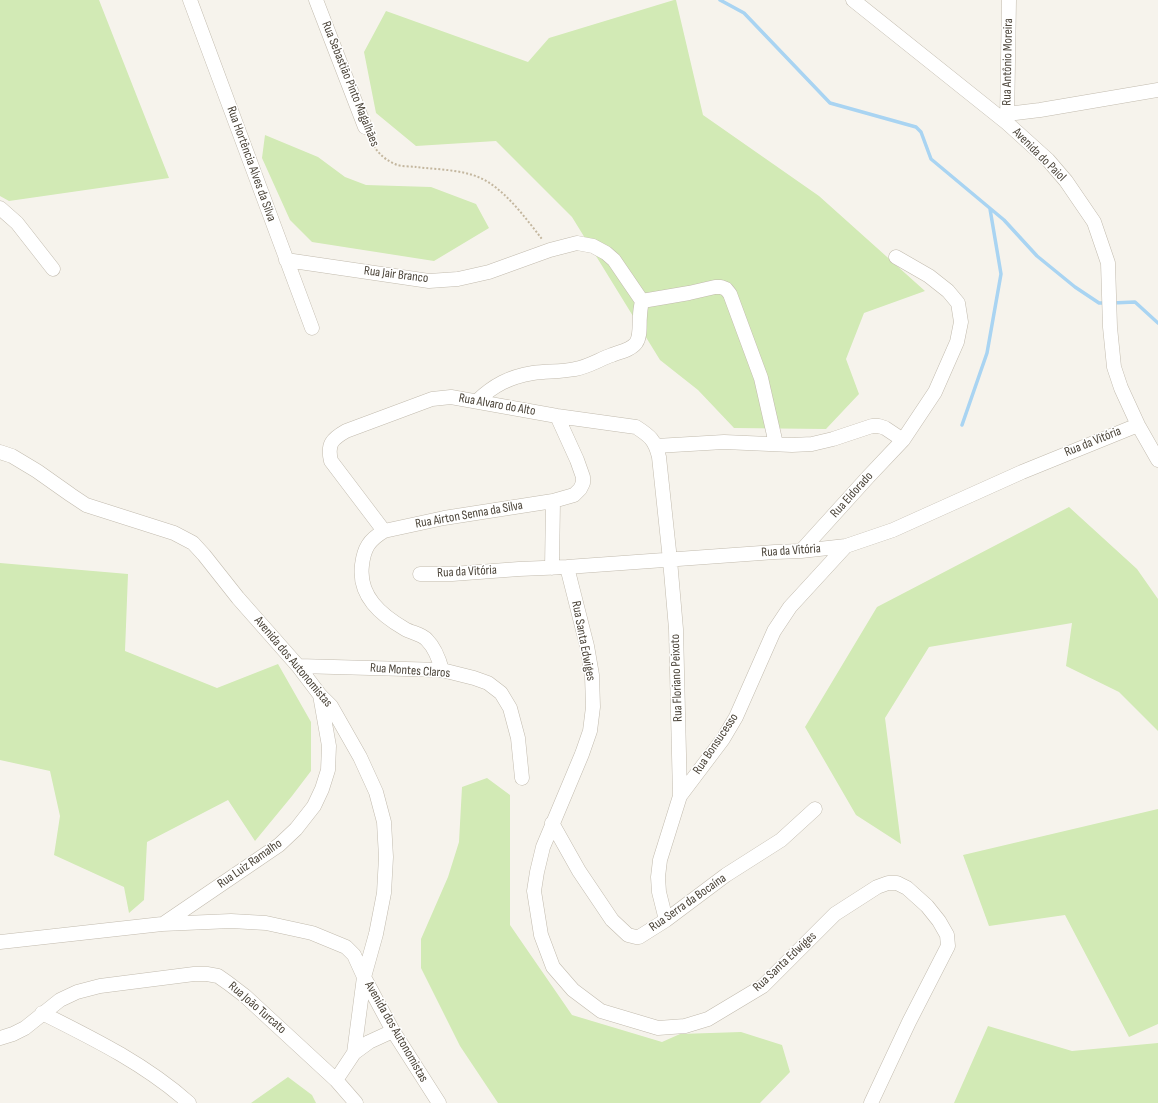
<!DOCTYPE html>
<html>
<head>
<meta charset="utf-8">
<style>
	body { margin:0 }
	canvas { display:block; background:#f6f3ec }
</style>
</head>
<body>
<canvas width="1158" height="1103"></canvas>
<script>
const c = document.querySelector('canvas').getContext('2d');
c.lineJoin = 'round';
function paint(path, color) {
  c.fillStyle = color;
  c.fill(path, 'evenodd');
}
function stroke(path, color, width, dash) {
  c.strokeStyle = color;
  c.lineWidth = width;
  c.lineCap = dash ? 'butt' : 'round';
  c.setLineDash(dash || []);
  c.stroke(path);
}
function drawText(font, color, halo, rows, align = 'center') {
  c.font = font + ' "Sofia Sans Condensed",sans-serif';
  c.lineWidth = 3;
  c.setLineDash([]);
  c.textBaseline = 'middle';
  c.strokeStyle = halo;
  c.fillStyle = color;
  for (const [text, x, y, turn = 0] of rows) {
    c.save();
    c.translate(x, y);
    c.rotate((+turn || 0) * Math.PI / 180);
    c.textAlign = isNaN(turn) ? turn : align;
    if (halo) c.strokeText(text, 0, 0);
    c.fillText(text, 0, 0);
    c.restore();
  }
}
paint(new Path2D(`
	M0,0H99L169,178L9,201L0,196Z
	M674,0H676L703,115L819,196L925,291L864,313L846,359L859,394L826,429L734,428L698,390L660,360L572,217L496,141L416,146L376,113L364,52L386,11L528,62L549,38Z
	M265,135L318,157L345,177L366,185L431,187L476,204L489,228L434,261L312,242L290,220L262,158Z
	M1069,507L1137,569L1158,599V731L1119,692L1066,666L1072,623L929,647L885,718L901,844L856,815L805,727L877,607Z
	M0,563L128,574L125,651L217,688L278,664L311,722V771L292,796L255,841L228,800L147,842L144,900L129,913L124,887L54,855L60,816L50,771L0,760Z
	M487,778L510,795V925L572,1015L662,1042L680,1034L741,1032L782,1045L790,1072L760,1103H498L460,1046L421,968V939L448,877L459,842L462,787Z
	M1158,809V1024L1129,1037L1065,915L989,926L963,855Z
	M988,1026L1072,1051L1158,1043V1103H954Z
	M288,1077L312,1095L316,1103H251Z`), '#d2eab5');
stroke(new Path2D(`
	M720,0L744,13L830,103L916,127L921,132L931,159L1004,220L1037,256L1075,287L1099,303H1106
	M1112,303L1135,302L1158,323
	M962,425L987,353L1001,274L990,209`), '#a9d4f2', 3.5);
const minor = new Path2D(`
	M190,0L312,328
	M316,0L365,127
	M853,0L1007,123L1048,160L1066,181L1094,222L1108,263L1110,327L1114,367L1121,388L1138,425L1158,460
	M1007,114L1040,110L1158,90
	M1007,123L1009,0
	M0,208L17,223L53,269
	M286,260L429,281L458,279L489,272L550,250L577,243L593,246L606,253L614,260L642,301L689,293L715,287H721L726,289L730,294L761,378L776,444
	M477,401C494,385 509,377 533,373C547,371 561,372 575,369C588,367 600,359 612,355C619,352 631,350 636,343C641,336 639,324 640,316C640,311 641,306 642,301
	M656,446L724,442L792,445L812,444L833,439L872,426H879L885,428L903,440
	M0,452L12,456L37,471L71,495L86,505L174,533L193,543L204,555L238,598L298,666L320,695L331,706L360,757L376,792L384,822L386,857L384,893L376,934L364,977L354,1053L336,1080
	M384,531L331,461C327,444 332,439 346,431L432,399L451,397L557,416L636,427C650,436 655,440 659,457L670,560L676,629L680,796
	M801,551L868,477L903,440L935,392L957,342L961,322L958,303L948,291L929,276L896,257
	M567,567L587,646L592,675L593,707L590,731L582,754L543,847L537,872L534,891L541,935L553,967L573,990L601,1011L658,1028L685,1026L708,1019L763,986L835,914L877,887L888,883H897L907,888L927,906L939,921L947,935L948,946L909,1022L871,1103
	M552,568L553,501L574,495L580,489L583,483V477L577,460L557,416
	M420,574H452L519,569L567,567L775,552L801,551L846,546L893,530L1022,472L1138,425
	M298,666L442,670L474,678L488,683L501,693L510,708L518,738L522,778
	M442,670C439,659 435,648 427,640C422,634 412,633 405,629C381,615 358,596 362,565C364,548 369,540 384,531L444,518L553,501
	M552,823L579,871L612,920L628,935L636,937H639L666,920L726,875L781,840L815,809
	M666,920L659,892L658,877L660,860L680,796L723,739L736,717L774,631L790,607L846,546
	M163,924L279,845L296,829L314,806L322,789L328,770L329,746L320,695
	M0,942L162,924L231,921L266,923L312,933L346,947L354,955L364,977L393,1031L439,1103
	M42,1013C94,1039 145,1064 189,1103
	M0,1038L13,1034L25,1028L60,1000L77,992L100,986L194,974H207L218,976L228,983L245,996L336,1080L356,1103
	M354,1053L369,1042L393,1031`);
stroke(minor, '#c2bbae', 15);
stroke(new Path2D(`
	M370,139C375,150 383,159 395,164C401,167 410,166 416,167C440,170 467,169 488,182C509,195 527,220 542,239`), '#c4b79f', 2, [2, 2]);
stroke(minor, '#fff', 14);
drawText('13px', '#4b4439', '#fff', [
	["Rua Antônio Moreira",1008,62,-89],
	["Rua Sebastião Pinto Magalhães",350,84,68],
	["Avenida do Paiol",1039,155,45],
	["Rua Hortência Alves da Silva",251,164,70],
	["Rua Jair Branco",396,275,7],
	["Rua Alvaro do Alto",497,405,10],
	["Rua da Vitória",1093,442,-22],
	["Rua Eldorado",852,495,-48],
	["Rua Airton Senna da Silva",469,515,-10],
	["Rua da Vitória",791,551,-4],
	["Rua da Vitória",467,572,-3],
	["Rua Santa Edwiges",583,641,79],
	["Avenida dos Autonomistas",293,662,50],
	["Rua Montes Claros",410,671,4],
	["Rua Floriano Peixoto",677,678,-92],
	["Rua Bonsucesso",716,744,-56],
	["Rua Luiz Ramalho",250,864,-35],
	["Rua Serra da Bocaína",688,903,-35],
	["Rua Santa Edwiges",785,962,-43],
	["Rua João Turcato",257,1008,41],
	["Avenida dos Autonomistas",396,1032,60]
]);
</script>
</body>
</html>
